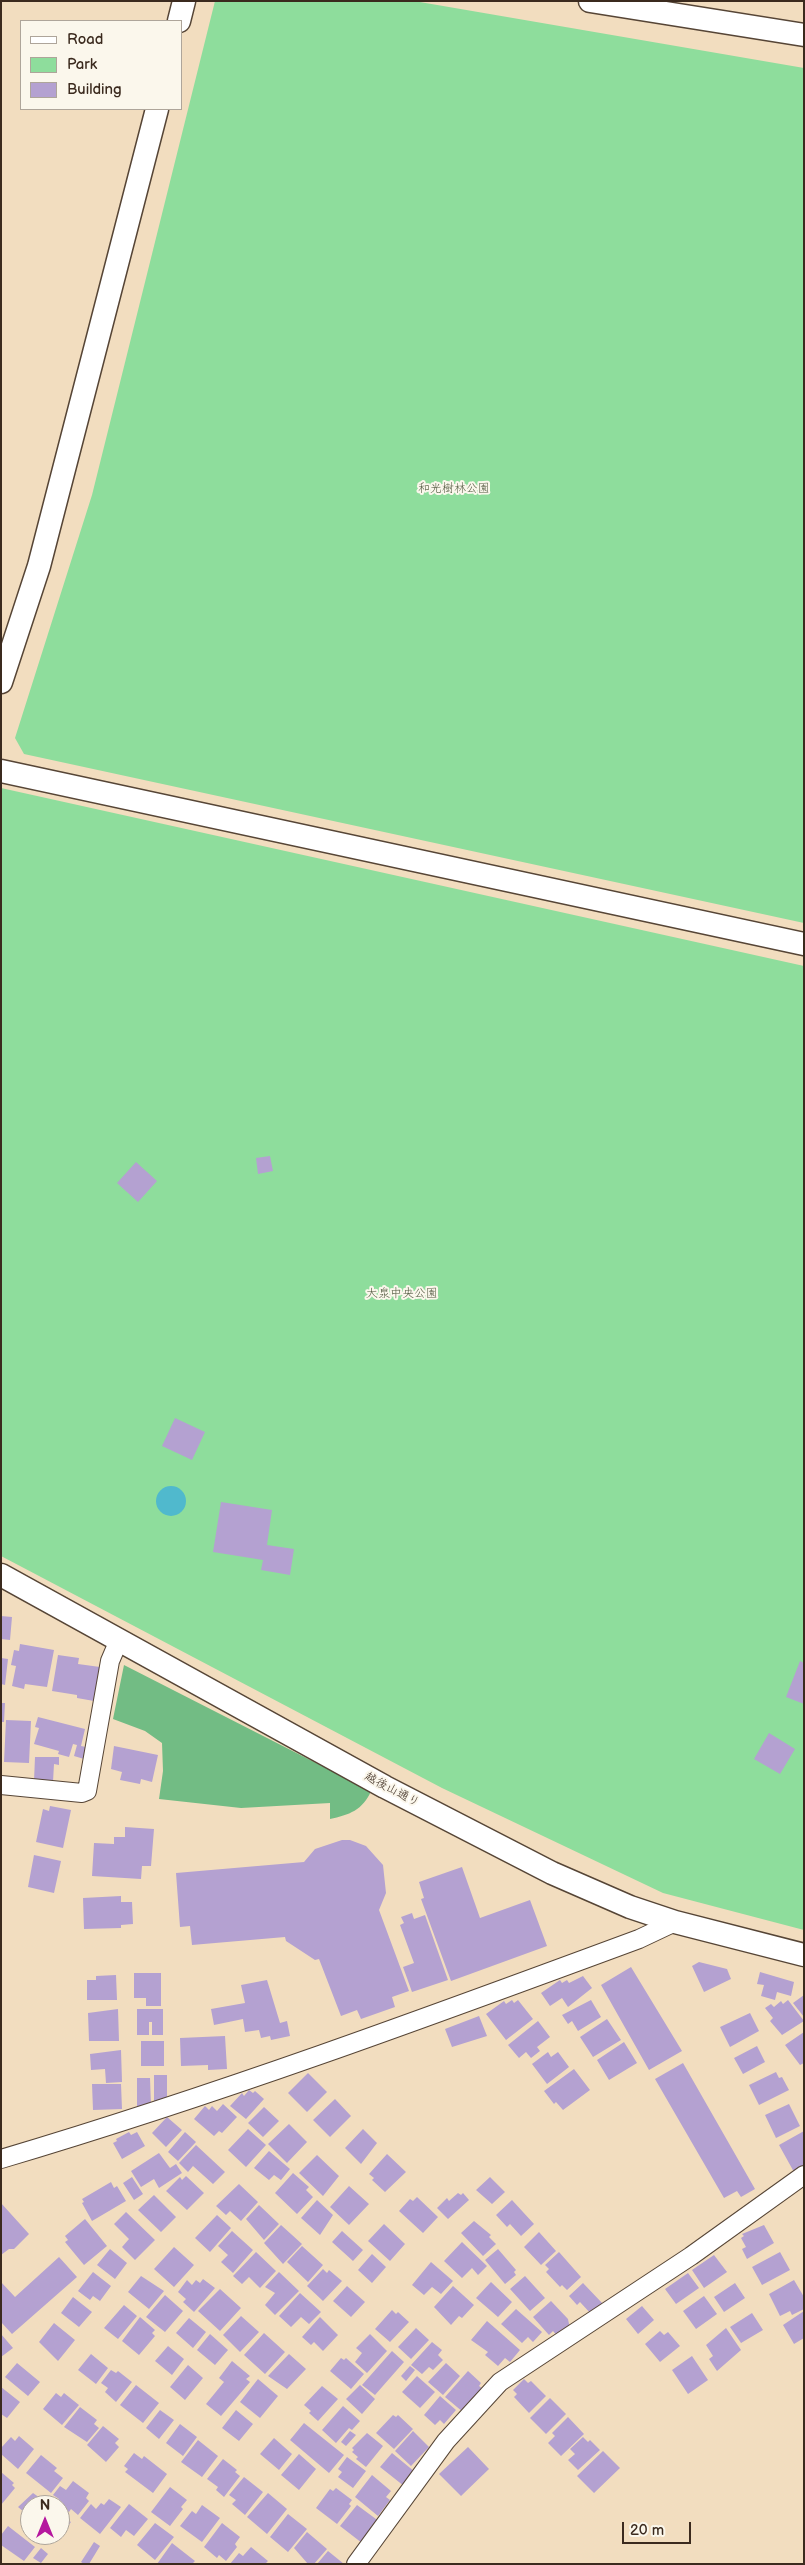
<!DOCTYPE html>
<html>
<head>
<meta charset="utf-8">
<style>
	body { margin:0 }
	#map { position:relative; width:805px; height:2565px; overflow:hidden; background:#f2ddbf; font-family:"Balsamiq Sans",sans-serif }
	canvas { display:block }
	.frame { position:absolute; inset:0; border:2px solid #3b2a1e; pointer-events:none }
	.legend { position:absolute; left:20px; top:20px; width:162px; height:90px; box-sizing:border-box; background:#fbf7ec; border:1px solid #aea59a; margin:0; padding:6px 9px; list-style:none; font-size:15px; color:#3b2a1e }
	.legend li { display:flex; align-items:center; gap:10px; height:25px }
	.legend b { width:25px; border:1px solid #aea59a }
	.north { position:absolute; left:20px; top:2495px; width:50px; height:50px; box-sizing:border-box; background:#fbf7ec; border:1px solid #aea59a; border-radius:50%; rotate:0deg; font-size:14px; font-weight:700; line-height:20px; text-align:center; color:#3b2a1e }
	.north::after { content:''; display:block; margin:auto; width:18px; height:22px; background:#b5179e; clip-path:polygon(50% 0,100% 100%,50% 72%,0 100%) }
	.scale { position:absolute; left:622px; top:2522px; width:69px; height:22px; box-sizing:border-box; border:2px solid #3b2a1e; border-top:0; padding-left:6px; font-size:15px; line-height:18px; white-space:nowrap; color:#3b2a1e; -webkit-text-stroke:4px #fbf7ec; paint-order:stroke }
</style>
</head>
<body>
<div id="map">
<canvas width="805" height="2565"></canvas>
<div class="frame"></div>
<ul class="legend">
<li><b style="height:6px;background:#fff"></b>Road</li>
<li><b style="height:14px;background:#8edd9c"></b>Park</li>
<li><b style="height:14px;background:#b4a1d1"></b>Building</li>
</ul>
<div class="north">N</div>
<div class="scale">20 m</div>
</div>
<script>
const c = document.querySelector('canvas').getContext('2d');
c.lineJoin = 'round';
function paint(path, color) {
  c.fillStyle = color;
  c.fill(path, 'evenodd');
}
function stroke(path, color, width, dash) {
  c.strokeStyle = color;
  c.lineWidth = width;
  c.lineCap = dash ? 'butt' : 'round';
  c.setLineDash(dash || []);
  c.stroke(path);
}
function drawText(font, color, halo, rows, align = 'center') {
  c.font = font + ' "Balsamiq Sans","Klee One",sans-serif';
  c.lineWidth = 4;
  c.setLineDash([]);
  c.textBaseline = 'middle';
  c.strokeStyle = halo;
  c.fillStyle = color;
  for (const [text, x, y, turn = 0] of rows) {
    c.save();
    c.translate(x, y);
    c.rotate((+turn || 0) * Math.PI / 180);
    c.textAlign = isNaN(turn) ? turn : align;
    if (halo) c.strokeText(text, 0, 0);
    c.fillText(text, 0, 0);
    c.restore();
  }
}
paint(new Path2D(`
	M215,1H414L804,68V923L24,754L15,738L92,495Z
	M1,788L804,966V1930L663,1893L442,1788L1,1556Z`), '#8edd9c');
paint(new Path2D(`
	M124,1665L371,1791C363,1810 349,1815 330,1819V1803L241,1808L159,1799L163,1771L162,1743L145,1731L113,1719Z`), '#72bc84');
paint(new Path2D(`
	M156 1501a15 15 0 1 1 30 0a15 15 0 1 1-30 0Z`), '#50b9cd');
paint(new Path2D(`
	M270,1156L273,1171L258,1174L256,1158Z
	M136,1162L157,1181L138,1202L117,1183Z
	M175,1418L205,1432L192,1460L162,1446Z
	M221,1502L272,1510L267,1545L294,1549L290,1575L261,1570L263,1560L213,1552Z
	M1,1616L12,1617L10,1640L1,1639Z
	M20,1644L54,1650L47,1687L25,1684L24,1689L12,1686L16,1666L11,1665L14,1650L19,1651Z
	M58,1655L79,1658L78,1664L100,1667L94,1701L77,1698V1695L52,1691Z
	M1,1658L8,1659L5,1685L1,1684Z
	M800,1661L804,1663V1704L786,1697Z
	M1,1703H5L4,1722H1Z
	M38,1717L85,1729L81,1746L86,1747L84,1759L74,1756L77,1745L73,1744L69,1757L58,1754L59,1751L34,1744L39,1728L35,1727Z
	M6,1720L31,1721L29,1763L4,1762Z
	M769,1733L795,1749L780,1774L754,1759Z
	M114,1746L158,1755L152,1782L141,1779L140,1784L120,1780L122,1772L111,1769Z
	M35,1757H59V1765L54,1764L53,1782L34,1781Z
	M50,1806L71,1810L63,1848L36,1842L43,1809L49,1811Z
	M125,1827L154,1829L151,1866H142L141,1879L92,1876L94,1843L114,1844V1837H125Z
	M342,1840H350L366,1846L383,1865L386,1893L379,1910L409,1991L392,1997L395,2007L361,2019L357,2010L341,2016L319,1959L315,1960L286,1941L285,1937L192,1945L190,1926L180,1927L176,1873L304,1862L315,1849Z
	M34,1855L61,1861L54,1893L28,1887Z
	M462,1867L480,1918L530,1900L547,1946L451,1981L421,1899L424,1898L419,1882Z
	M121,1896V1902H132L133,1924L121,1925V1928L84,1929L83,1898Z
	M412,1913L414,1919L425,1915L448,1980L412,1992L403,1967L414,1963L400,1925L404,1923L401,1917Z
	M699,1962L727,1969L731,1979L704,1992L692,1966Z
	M631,1967L682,2051L649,2070L601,1985Z
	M760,1972L794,1982L791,1996L777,1992L775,2000L761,1996L764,1985L757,1984Z
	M134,1973H161V2006H146V1998H134Z
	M116,1975L117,2000H87V1980H96V1976Z
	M583,1976L592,1988L568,2007L562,1998L550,2006L541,1993L560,1980L562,1983L567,1980L569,1983Z
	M267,1980L280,2023L287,2021L290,2036L271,2040L270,2036L261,2038L259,2030L245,2032L243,2019L214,2025L211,2009L245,2003L241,1985Z
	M804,1995V2017L793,2003Z
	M512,2000L514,2003L518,2000L533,2019L506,2040L486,2014L504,2001L506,2004Z
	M591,2000L601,2017L578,2031L572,2021L568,2024L562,2015Z
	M788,2000L804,2021L782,2035L770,2021L773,2018L765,2008L771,2004L774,2007L781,2001L783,2004Z
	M118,2009L119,2041H89L88,2013Z
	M137,2009H163V2035H152V2022H149V2035H137Z
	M750,2013L759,2031L730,2047L720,2027Z
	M479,2016L487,2036L452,2047L445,2029Z
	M607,2019L621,2040L593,2057L580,2037Z
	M538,2021L550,2037L537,2047L540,2051L531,2058L526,2052L519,2058L508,2045Z
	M804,2032V2063L800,2065L785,2045Z
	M225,2036L227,2069L208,2070V2065L181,2066L180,2038Z
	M141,2041H164V2066H141Z
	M624,2042L637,2063L609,2080L597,2060Z
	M757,2046L765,2062L743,2074L734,2058Z
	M121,2050L122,2082L106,2083L105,2069L91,2070L90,2054Z
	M548,2052L551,2057L558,2052L569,2067L547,2084L532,2064Z
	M683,2063L755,2189L741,2197L737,2191L724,2198L655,2079Z
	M574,2069L590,2090L563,2110L556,2102L554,2104L544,2091Z
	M776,2072L779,2078L782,2077L789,2090L759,2105L749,2085Z
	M308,2073L327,2092L307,2112L288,2093Z
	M154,2075H167V2104H154Z
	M137,2078H150L151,2106H137Z
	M92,2084H121L122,2109L93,2110Z
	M249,2090L253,2093L255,2091L264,2099L246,2119L230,2106L242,2093L244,2096Z
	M335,2099L351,2116L330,2137L313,2120Z
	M223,2104L237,2117L222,2133L219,2131L214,2136L194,2119L205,2106L209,2110L212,2106L217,2111Z
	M789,2104L800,2126L776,2138L765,2115Z
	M264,2107L279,2121L263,2137L248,2123Z
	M167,2117L182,2130L166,2147L152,2133Z
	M289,2124L307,2142L287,2163L268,2144Z
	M248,2129L266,2145L246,2167L228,2150Z
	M363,2129L377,2143L361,2164L345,2148Z
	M804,2131V2166L794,2172L779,2145Z
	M129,2132L131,2135L137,2132L145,2146L122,2159L113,2143L117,2141L116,2139Z
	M185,2132L196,2142L178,2161L168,2152Z
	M196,2145L225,2172L213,2184L193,2166L188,2172L179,2163Z
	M269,2151L290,2169L281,2180L274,2175L269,2180L254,2168Z
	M159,2153L170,2168L176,2164L182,2173L159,2188L154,2179L141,2187L131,2171Z
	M387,2154L406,2172L385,2192L372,2180L374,2178L369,2174Z
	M317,2155L339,2176L323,2196L299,2173Z
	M293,2173L309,2187L306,2190L313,2197L297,2214L275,2193Z
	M186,2176L204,2193L187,2210L166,2191L180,2177L182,2180Z
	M132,2177L143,2194L134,2200L123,2183Z
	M490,2177L505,2192L492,2204L476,2190Z
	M111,2182L114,2188L117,2186L126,2201L92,2221L82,2203L84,2202L82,2199Z
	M239,2184L258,2202L241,2221L230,2211L226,2215L216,2206Z
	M349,2186L369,2204L349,2225L330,2207Z
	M458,2193L461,2195L463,2193L469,2200L448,2219L437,2208L447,2198L449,2201Z
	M154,2195L176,2217L161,2232L138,2210Z
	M417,2197L438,2217L423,2233L399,2211L410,2199L413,2201Z
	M317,2200L333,2215L320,2235L301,2218Z
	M512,2200L534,2224L521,2236L510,2224L507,2227L496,2215Z
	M1,2203L29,2234L14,2249H9L1,2255Z
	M259,2205L279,2224L264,2240L246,2219Z
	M126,2212L155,2240L135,2260L122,2247L129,2239L114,2224Z
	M217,2215L231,2228L210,2252L195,2238Z
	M85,2219L107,2246L84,2265L65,2242L68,2240L65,2236Z
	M474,2221L491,2235L489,2237L496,2244L483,2256L461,2233Z
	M384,2224L405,2244L390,2261L368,2241Z
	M281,2225L302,2244L283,2264L264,2243Z
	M764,2225L774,2243L747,2259L742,2249L746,2247L741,2238L744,2236L742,2234Z
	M232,2231L253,2250L233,2273L221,2262L228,2255L218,2246Z
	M342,2231L363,2250L353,2261L332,2242Z
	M539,2232L556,2251L541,2265L524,2247Z
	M462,2242L487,2266L478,2275L472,2268L462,2278L444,2261Z
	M302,2246L323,2265L308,2282L287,2262Z
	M174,2247L194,2265L174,2287L154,2269Z
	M110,2249L127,2263L115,2279L97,2265Z
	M498,2249L516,2270L514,2272L516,2275L505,2284L485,2260Z
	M256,2252L276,2271L260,2288L249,2277L242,2284L233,2276Z
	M559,2252L581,2277L567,2290L562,2285L560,2287L546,2272L549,2269L545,2265Z
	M780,2252L790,2270L762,2285L752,2267Z
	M372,2254L386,2267L372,2283L358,2270Z
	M714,2255L727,2272L704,2288L692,2270Z
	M59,2257L77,2277L12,2334L1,2322V2282L15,2297Z
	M431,2262L453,2281L441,2294L432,2287L424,2295L412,2285Z
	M323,2269L327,2273L329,2270L342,2281L323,2301L307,2286Z
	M93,2272L111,2286L100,2301L93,2296L90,2300L78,2291Z
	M279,2272L299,2291L275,2315L265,2305L275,2293L265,2287Z
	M688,2273L699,2288L676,2304L665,2289Z
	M141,2276L164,2291L149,2309L128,2292Z
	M525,2276L545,2298L530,2311L510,2289Z
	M203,2279L215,2288L194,2312L183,2302L186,2299L178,2292L187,2280L192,2285L196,2280L200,2283Z
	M794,2280L804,2297V2309L792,2315L790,2311L780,2316L769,2294Z
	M491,2282L512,2302L498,2317L476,2298Z
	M583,2283L603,2304L592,2315L580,2302L577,2305L569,2296Z
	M735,2283L745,2298L724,2312L714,2297Z
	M347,2286L365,2302L351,2317L333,2301Z
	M453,2286L474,2305L462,2318L459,2316L451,2325L434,2307Z
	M220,2289L241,2308L220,2331L198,2311Z
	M300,2293L321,2312L309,2324L301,2317L291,2327L279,2316Z
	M165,2295L183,2311L165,2332L146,2317Z
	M704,2296L717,2314L696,2329L683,2311Z
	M73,2297L92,2312L79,2327L61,2313Z
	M551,2301L568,2319L570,2329L559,2338L553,2331L549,2335L533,2317Z
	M124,2305L137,2316L118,2339L104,2328Z
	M642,2306L654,2320L638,2334L626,2319Z
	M516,2309L542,2332L533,2342L528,2337L522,2343L501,2324Z
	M392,2310L396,2314L398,2312L409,2322L390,2342L375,2329Z
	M804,2311V2338L794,2344L783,2325Z
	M752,2313L763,2330L741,2343L730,2327Z
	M241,2316L259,2332L240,2352L223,2335Z
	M140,2317L155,2330L152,2333L155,2336L139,2355L122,2341Z
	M320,2317L338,2335L323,2351L314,2342L311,2345L302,2337Z
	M189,2318L206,2332L193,2348L176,2333Z
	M487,2321L520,2350L510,2362L505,2358L498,2366L485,2355L488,2352L471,2340Z
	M54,2323L75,2340L58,2361L39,2342Z
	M416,2328L429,2340L411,2359L398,2347Z
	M726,2328L741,2350L717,2371L709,2359L713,2356L706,2345Z
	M660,2331L664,2335L668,2332L680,2346L660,2362L645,2344Z
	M264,2333L285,2352L265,2374L244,2355Z
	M1,2334L13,2348L1,2357Z
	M210,2334L228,2350L215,2365L197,2350Z
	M370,2334L387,2351L367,2373L355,2362L362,2353L356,2348Z
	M432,2342L442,2350L438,2355L443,2360L433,2370L429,2367L422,2374L411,2365Z
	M168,2346L184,2359L172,2375L155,2361Z
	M392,2351L404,2362L375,2395L362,2385Z
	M91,2354L108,2368L96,2384L78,2370Z
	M289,2354L306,2369L287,2389L268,2376Z
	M692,2356L708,2380L688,2394L672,2370Z
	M341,2358L344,2360L346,2358L364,2374L351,2389L330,2371Z
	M232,2361L250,2376L246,2379L250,2382L221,2416L206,2404L224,2382L219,2378Z
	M17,2363L40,2382L28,2396L5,2377Z
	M446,2363L460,2376L443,2395L428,2382Z
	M188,2365L203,2378L185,2400L170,2387Z
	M410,2366L415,2370L406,2381L401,2376Z
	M111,2370L116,2373L118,2371L132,2382L116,2402L105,2392L108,2388L101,2383Z
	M468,2371L481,2383L479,2386L483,2389L463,2412L445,2397Z
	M417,2376L435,2392L420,2408L402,2392Z
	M258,2379L278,2396L260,2418L240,2402Z
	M524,2379L528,2383L531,2381L546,2396L529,2413L514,2397L517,2394L513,2390Z
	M136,2385L159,2403L143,2423L120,2405Z
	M360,2385L375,2399L362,2414L346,2399Z
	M322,2386L338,2399L318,2421L309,2413L311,2411L304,2405Z
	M1,2387L20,2402L7,2418L1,2414Z
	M56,2393L61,2397L64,2393L79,2405L62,2425L43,2409Z
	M440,2396L456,2410L444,2424L440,2420L435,2425L424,2415Z
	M550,2398L566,2414L546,2434L530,2418Z
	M343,2406L360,2421L352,2430L349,2428L336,2443L322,2430Z
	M80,2407L97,2420L94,2424L99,2428L87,2442L64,2427Z
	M160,2410L174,2420L159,2439L146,2428Z
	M236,2410L253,2424L239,2441L222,2428Z
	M393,2415L396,2417L398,2415L413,2429L394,2449L376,2433Z
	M568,2417L584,2434L561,2456L548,2443L555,2436L552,2433Z
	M304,2423L344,2455L329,2473L290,2440Z
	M180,2424L197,2437L183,2456L166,2443Z
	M103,2426L119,2439L115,2443L119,2447L106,2462L87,2445Z
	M350,2431L356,2435L346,2446L341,2442Z
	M413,2431L429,2447L411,2466L395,2451Z
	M367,2433L383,2446L366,2467L356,2459L358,2457L352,2452L354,2450L352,2448Z
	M19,2436L34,2449L18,2469L1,2454V2448L11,2437L15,2441Z
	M583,2437L588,2442L590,2440L600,2450L578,2470L568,2460L575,2454L570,2449Z
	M274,2438L292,2454L279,2470L260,2454Z
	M198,2440L218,2456L202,2477L181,2462Z
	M468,2447L489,2469L461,2496L439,2474Z
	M603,2451L620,2468L594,2493L577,2476Z
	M134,2453L142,2459L144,2456L167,2474L153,2493L125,2472L128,2469L124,2466Z
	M392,2453L415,2472L404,2486L380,2467Z
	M299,2454L316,2469L299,2490L281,2475Z
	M41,2455L57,2468L54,2471L63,2478L51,2493L26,2473Z
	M347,2457L366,2471L353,2488L338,2477L342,2472L338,2469Z
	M223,2459L237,2470L235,2472L240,2476L224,2497L216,2490L218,2487L207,2479Z
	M1,2472L14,2483L12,2485L15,2488L1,2505Z
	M372,2475L391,2491L386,2497L390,2500L378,2516L355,2497Z
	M244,2477L263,2492L245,2515L232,2504L236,2500L229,2495Z
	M73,2481L89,2493L86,2498L89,2501L78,2515L71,2509L69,2512L56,2502L59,2499L53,2495L60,2486L66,2490Z
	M170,2487L187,2500L181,2507L183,2509L170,2526L151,2512Z
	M336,2488L352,2500L349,2504L351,2506L337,2524L316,2508L330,2489L333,2491Z
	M33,2493L50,2505H30V2517L18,2507Z
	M268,2493L287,2509L267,2534L247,2517Z
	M109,2499L121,2507L100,2534L80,2518L91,2504L96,2509L101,2503L104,2505Z
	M129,2504L148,2519L134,2536L126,2530L121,2537L110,2528Z
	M202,2505L220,2518L202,2542L180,2526L192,2511L196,2514Z
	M357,2505L380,2522L362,2543L340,2526Z
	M288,2514L307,2529L288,2552L270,2537Z
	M60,2515L71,2522L58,2540L52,2535H60Z
	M155,2523L174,2537L155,2560L137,2545Z
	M222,2523L240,2537L235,2544L237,2547L226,2561L219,2555L217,2558L204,2547Z
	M8,2526L35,2547L24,2561L1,2545V2535Z
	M307,2532L327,2549L314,2564H308L294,2548Z
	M94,2542L100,2546L89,2564H84L81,2562Z
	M172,2543L195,2561L192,2564H157Z
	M251,2547L268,2561L265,2564H230L239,2553L243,2556Z
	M41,2548L48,2554L41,2563L33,2558Z
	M328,2551L344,2564H317Z`), '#b4a1d1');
const minor = new Path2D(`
	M1,1785L82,1793L87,1791L110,1661L119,1640
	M1,2159C217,2095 428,2017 639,1939L675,1922
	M356,2564L446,2441L500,2382L691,2256L804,2175`);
const tertiary = new Path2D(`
	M590,1L804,35
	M179,21L184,1
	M1,682L39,566L157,109
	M1,771L804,944
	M1,1575L385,1787L552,1873L630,1907L675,1922L804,1955`);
stroke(minor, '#564536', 20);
stroke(tertiary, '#564536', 25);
stroke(minor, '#fff', 18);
stroke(tertiary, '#fff', 22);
drawText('12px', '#50573e', '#fbf7ec', [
	["和光樹林公園",454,489],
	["大泉中央公園",402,1294]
]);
drawText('12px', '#3b2a1e', '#fbf7ec', [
	["越後山通り",392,1790,28]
]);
</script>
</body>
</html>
